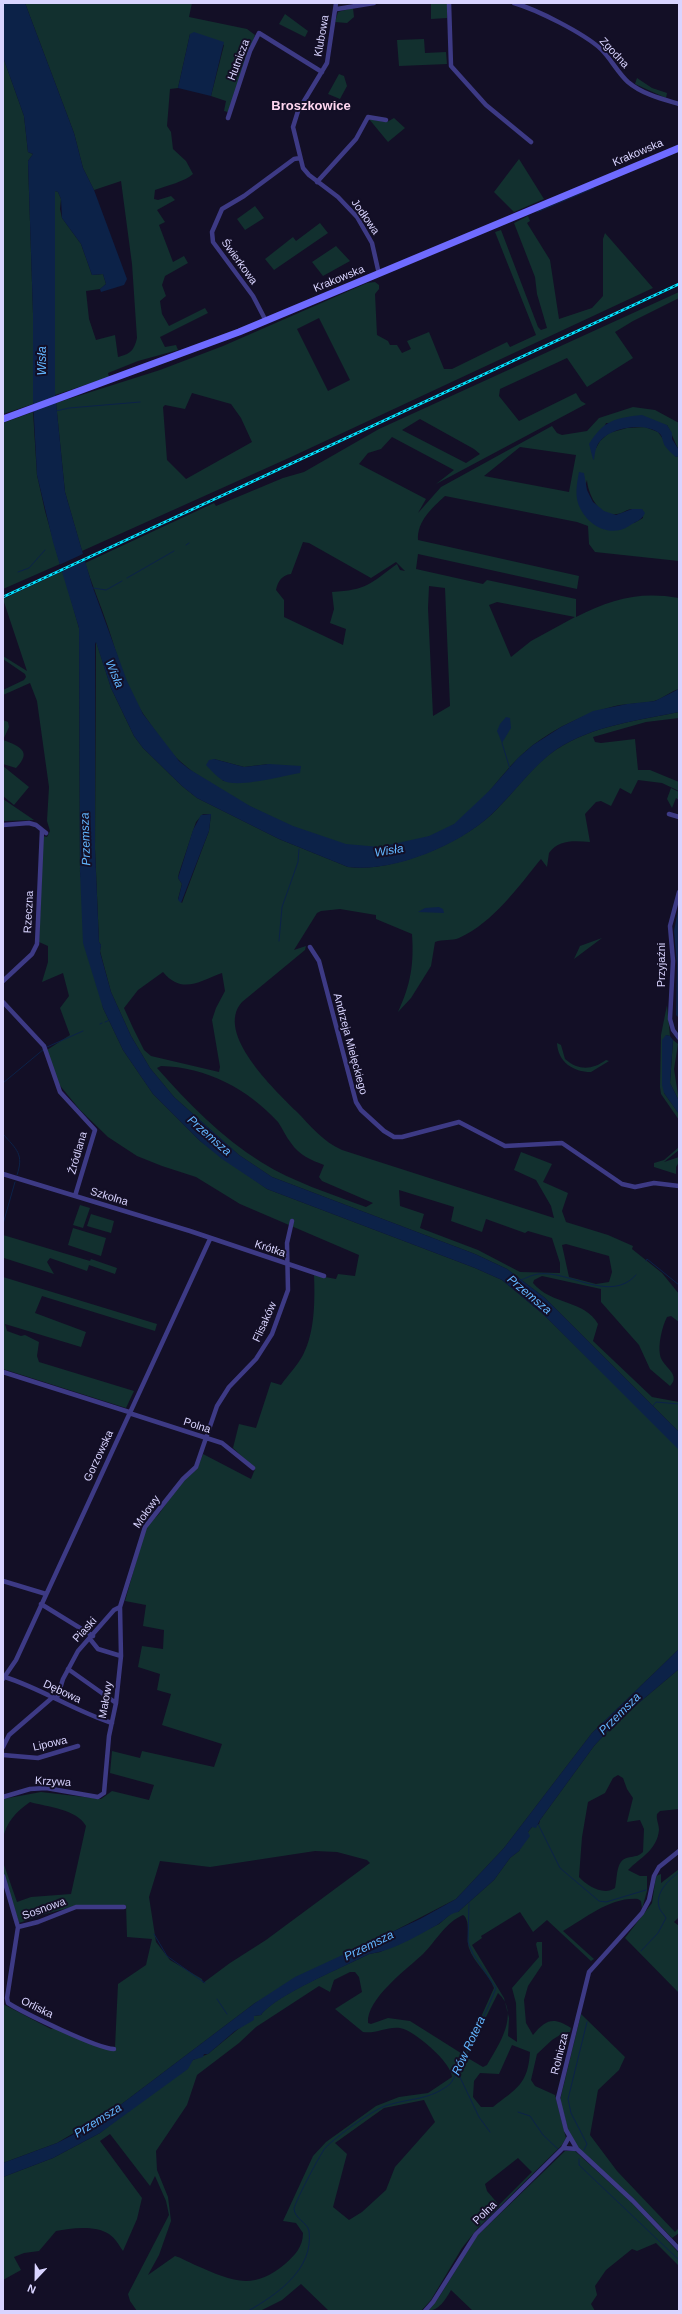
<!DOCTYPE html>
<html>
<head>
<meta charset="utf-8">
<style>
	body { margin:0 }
	#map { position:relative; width:682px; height:2314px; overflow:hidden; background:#130f26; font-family:Helvetica,sans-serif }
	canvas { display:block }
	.frame { position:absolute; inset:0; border:4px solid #d9d4ff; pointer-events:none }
	.north { position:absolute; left:16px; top:2258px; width:40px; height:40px; -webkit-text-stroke:3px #130f26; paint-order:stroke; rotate:202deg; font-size:11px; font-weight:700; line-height:16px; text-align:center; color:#d9d4ff }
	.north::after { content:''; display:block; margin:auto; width:14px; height:18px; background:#d9d4ff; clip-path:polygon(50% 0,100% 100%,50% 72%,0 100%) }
</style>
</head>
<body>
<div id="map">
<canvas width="682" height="2314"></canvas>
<div class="frame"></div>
<div class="north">N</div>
</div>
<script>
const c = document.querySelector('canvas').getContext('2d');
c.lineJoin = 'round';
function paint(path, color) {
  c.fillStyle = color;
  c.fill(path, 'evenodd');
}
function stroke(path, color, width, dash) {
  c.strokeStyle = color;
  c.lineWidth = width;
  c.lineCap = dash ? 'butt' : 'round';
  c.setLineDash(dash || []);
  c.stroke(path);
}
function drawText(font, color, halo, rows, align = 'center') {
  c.font = font + ' Helvetica,sans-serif';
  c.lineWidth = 4;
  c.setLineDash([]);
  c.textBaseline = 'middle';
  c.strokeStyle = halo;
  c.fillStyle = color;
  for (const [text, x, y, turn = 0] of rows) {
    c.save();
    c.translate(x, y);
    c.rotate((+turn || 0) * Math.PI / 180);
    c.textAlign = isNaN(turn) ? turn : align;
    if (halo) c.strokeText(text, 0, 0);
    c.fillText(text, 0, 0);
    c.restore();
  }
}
paint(new Path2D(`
	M25,3H192L189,17L247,29L255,35L228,112L224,111L226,101L211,96L224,45L190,34L178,88L170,89L167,126L171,132L173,149L186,161L193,174C186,181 166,186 155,190L154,199L158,200L171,196L175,200L157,210L165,222L159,225L173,262L184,256L188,263L165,276L162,285L166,296L160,301L162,314L169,326L205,308L208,313L160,337L165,347L176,345L178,350L138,361L108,373L109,377L55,395V191L58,192L61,199L60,209L62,218L81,244L92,275L103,274L106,284L100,289L86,291L89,319L96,340L115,335L118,357C130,354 134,351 137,338L132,264L121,181L94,190L83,168L74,133Z
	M431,3H447V18L431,19Z
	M353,8L354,17L347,23L335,22L338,12Z
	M285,14L308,31L305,37L279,24Z
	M424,39L425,53L446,52L447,64L399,66L397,40Z
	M3,57L24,116L28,152L33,154L28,161L33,313V404L3,414Z
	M339,74L344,76L347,86L340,99L328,94Z
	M637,78L652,88L667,93L666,98L635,84Z
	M394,118L405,128L388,142L369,119L387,122Z
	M519,159L544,199L514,212L494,192Z
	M255,206L264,218L245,230L237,219Z
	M528,216L530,221L527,223L550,260L559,319L592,308L603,296V239L605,233L653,288L291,457L82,551L65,492L56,403L160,370L223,346L367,283L375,282L379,285V289L375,294L377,335L388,341L390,345H397L402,353L411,349L407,341L429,332L444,369H452L507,342L510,347L536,335L495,232L501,230L538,327L541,330L547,328L537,294L535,277L514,223ZM319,318L350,380L328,391L297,329ZM192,393L231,404L241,418L252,442L186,479L167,460L163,407L165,405L185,409Z
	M320,223L328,233L274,270L265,259L293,237L296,241Z
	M336,246L350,261L323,276L312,262Z
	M679,292V298L633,321L615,332L633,358L587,387L567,358L500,389L499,396L519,421L576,393L581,401L586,404L436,484L454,470L392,437L381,449L368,453L359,464L426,499L418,513L441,487L552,426L557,433L562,435L587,431L599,418L633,407L655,410L679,423V450C674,442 672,433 667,425L606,423L595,450L600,441L609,433L627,428L645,427L658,432L676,457L679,456V561L595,552L589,544L588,526L577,522L445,496C432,508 417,521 418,540L579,576L577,589L418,554L416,569L483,584L487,580L576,599V617C611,599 640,591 679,598V689C670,691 663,699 654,701C641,704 628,703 615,706C586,713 557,727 533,745C500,770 480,814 441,832C417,842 385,850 359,847C316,843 213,792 181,762C167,750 155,730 144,715C126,689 118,657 108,627C101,606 92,585 85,563L214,503L216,506L283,478L304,472L379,429ZM420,419L474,449L480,454L466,463L402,430ZM520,447L576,455L569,492L484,476ZM587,480C588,494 599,518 617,514C622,514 627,509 632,509C636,509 638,510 642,509L643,518L634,523L579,504ZM303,542L309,543L371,578L396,562L405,571L400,570L397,564C370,584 367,590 332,592L334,609L330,623L346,629L343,645L284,617V600L276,590C278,581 282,575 291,574ZM429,586L445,588L450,706L433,716L428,608ZM497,602L575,617L531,641L511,657L489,605ZM214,759L244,767L269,764L223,781Z
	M33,412L37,475L45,511L60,564L3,589V423Z
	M63,571L79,628L80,872L103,1008L123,1050L153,1094L200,1141L267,1189L475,1268L502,1280L544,1315L677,1446L679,1450V1649L592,1733L504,1848L456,1899L255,2003L119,2106L57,2143L3,2163V2004L51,2029L55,2028L97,2046L115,2047L118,1984L146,1965L152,1939L127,1937L126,1905H80L45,1914L19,1923L3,1873V1862L17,1902L31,1897L71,1894L86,1826C77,1809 47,1807 30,1802C16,1812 6,1822 3,1839V1799L41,1792L101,1799L112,1791L149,1800L154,1785L110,1773L112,1751L140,1758L142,1751L214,1767L222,1744L162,1725L171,1694L157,1690L160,1674L138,1667L142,1646L163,1649L164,1630L143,1626L146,1605L125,1601L146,1527L159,1514L180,1484L197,1469L203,1454L251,1479L255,1469L233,1448L239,1424L256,1428L271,1382L281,1385C288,1375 297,1366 303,1355C315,1332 315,1300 314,1275L336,1279L338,1274L355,1276L359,1255L240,1204L196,1177L162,1166L137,1156L108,1137L80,1110L57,1082L47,1050L70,1035L60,1008L69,996L63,973L42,982L48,962V946L39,942L43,836L47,837L50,831L47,821L49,787L37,701L30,683L3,695V690L24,680L26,677L25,674L3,659V656L27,671L3,599ZM315,1851L337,1852L367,1860L370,1863L266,1940L230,1963L203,1983L202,1979L170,1960L156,1942L149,1897L160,1861L210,1867Z
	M96,641L111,688L134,736L143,748L182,786L197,798L279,839L348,867C393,873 466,842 497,809C517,789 533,765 557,749C592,726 639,720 679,712V718L646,722L593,737L595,742L601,743L635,739L638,770H650L679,782V791L662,783L638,780L631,794L620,788L611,806L601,801L596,802L585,814L590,842C575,841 559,839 549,853L547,867L541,859C518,887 494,922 459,938C452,941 443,939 435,942L431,966L411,998L398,1012C411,984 414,964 412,934L376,919V915L340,909L321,911L317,913L294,950L306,946L305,950L242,1002C214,1033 275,1090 296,1111C310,1125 323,1142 342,1150L554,1218L551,1206L536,1180L514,1170L521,1152L552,1164L543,1182L568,1193L562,1211L566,1222L608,1235L633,1246L632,1249L662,1273L679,1294V1322L671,1316L667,1317C662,1327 658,1344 660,1355C662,1367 682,1374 670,1386L650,1369L639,1345L601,1302V1289L542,1276L534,1280L533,1283C551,1305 585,1300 598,1324L593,1341L652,1397L679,1402V1432L545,1298L507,1269L475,1254L272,1177L239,1155L174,1097L150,1068L131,1036L111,992L100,951L101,945L99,942L95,849ZM203,814H211L209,831L182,903L178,899L182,884L178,878L179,873L196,822ZM163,972C182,995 200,981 222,973L225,991L216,1008L212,1020L220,1067L219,1072L151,1056L144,1050L133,1028L124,1008L138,990ZM161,1066C206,1067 248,1089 278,1122C283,1129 286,1137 291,1143C299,1155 311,1160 324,1165L319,1177L322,1181L373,1203L366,1207C331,1194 293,1182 261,1162C221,1137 188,1103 157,1068ZM399,1190L454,1207L451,1221L482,1232L486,1219L525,1233L528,1231L552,1238L560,1263V1273L520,1272L478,1250L420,1228L424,1214L400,1206ZM566,1244L609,1256L612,1272L609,1282L596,1284L569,1277L562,1245Z
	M3,720L8,722L9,727L3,740C19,746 33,751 16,768L3,764Z
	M3,766L29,787L14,805L3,796Z
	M671,788L679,792V800L676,798L672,808L667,799Z
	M3,799L34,820L3,821Z
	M602,938L574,959L580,946Z
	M667,1005L670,1036L666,1035L664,1093L679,1114V1120L661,1094L660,1087L661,1035Z
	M673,1040L678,1044L674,1069L679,1101L670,1083Z
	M557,1043L561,1045L565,1059C579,1071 592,1070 606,1060L609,1061L591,1072C573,1072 558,1062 557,1043Z
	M679,1147V1150L664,1162L679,1157V1162L676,1167V1174L654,1167V1163L664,1160Z
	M80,1205L90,1208L83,1228L73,1225Z
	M91,1214L114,1221L111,1233L87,1226Z
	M73,1228L106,1238L101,1256L68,1245Z
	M3,1235L90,1261L91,1259L117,1268L115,1274L89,1265L87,1271L50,1258L47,1262L54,1274L4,1258L3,1260Z
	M3,1277L157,1324L155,1331L42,1296L35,1313L86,1332L81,1347L5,1324L7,1331L21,1336L25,1335L39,1342L37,1356L39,1362L134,1391L126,1408L3,1369Z
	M679,1669V1809L660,1811L657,1814C656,1820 659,1824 659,1830C657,1850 641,1857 628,1870L640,1876H647V1891L642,1909L641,1901L638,1899C610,1897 586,1918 563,1931L594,1959L591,1961L547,1920L533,1932L520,1912L481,1936L482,1938L472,1945L504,1998L509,2018L508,2036L517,2042L516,2003L512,1988L539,1957L536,1944L537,1942H542V1965L528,1986L524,2000L526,2023L533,2035C546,2019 554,2017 571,2028L570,2032L563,2033L552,2040L537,2054L531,2080L535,2086L555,2095L566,2138L562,2145L477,2229L462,2248L431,2300L421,2311H329L301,2284L282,2300L260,2311H137L130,2301L128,2294L169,2215L166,2201L155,2176L150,2186L110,2134L100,2141L142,2198L137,2219L123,2251C119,2245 115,2238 109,2234C95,2225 71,2228 56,2231L39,2251L24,2253L14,2257L21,2270L3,2280V2177L53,2158L100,2133L193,2060L208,2054L254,2016L261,2015C276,1994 344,1967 369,1954L380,1952L439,1924L453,1912H458L494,1880L510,1858L519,1851L528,1832L532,1827L539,1824L540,1820L594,1746L615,1723ZM618,1775L623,1778L627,1789L633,1798L627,1822L640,1820L644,1829L643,1852C639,1856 636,1856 631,1857C615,1858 618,1876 615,1888C604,1896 587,1886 579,1877L582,1837L588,1802L605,1793L613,1778ZM463,1915C471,1920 466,1939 469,1948C474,1963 488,1973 494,1988L464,2055L410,2021L388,2018L371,2024L368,2023C366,1999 407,1969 423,1954C436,1941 446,1922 463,1915ZM350,1972H355L359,1977L362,1992L335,2009L363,2032C376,2034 388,2026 400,2028C414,2030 452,2063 452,2077L428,2093L399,2097L376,2106L326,2142L313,2156L283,2221L296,2223L303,2233C303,2247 295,2255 285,2264C252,2292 230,2280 195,2265C188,2262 182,2258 175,2256L148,2275L159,2255L171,2221L168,2197L157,2170L156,2151L187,2105L197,2075L239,2043L256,2027L319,1986L330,1992L334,1980ZM498,1993C521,2013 498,2046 487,2065L483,2067L466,2057ZM512,2045L530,2052C528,2084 517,2088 493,2107H481L473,2097L474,2081L480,2073L499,2074ZM424,2100L435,2122L395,2167L386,2190L362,2212L349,2220L333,2207L347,2154L335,2143L384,2108ZM518,2158L532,2172L499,2205L487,2191L485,2184Z
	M679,1869V1917L674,1922L679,1926V1993L625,1938L652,1903L656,1876L661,1874V1883Z
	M581,2014L625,2057L619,2070L598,2090L590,2135L617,2171L675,2232L679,2228V2233L672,2238L631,2196L578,2149L569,2133L560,2100Z
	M565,2151H575L633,2204L679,2253V2266L656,2243L637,2251L632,2249L606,2270L595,2286L597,2295L591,2304L595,2311H473L451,2290C446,2299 439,2311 427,2311L439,2297L477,2236Z`), '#12302f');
paint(new Path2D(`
	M3,3H25L74,133L83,168L94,190L127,279L124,285L101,292L100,289L106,284L103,274L92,275L81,244L62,218L61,199L58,192L55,191V392L65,492L92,585L127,681L143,714L179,761L189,769L250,806L293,826L346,844L380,847L429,836L454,824L489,791L518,758L533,745L561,727L593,711L627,704L655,701L679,689V712C639,720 592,726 557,749C534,765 517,789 497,809C465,843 395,873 348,867L279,839L197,798L182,786L143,748L134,736L111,688L96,642L95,644V849L99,942L101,945L100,952L111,992L131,1036L150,1068L174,1097L239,1155L272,1177L475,1254L507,1269L545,1298L679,1432V1450L544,1315L502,1280L475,1268L267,1189L222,1159L200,1141L153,1094L123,1050L103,1008L83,943L80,872L79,628L53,542L37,475L33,400V313L28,161L33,154L28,152L24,116L3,57Z
	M194,32L224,42L211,96L178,88L190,34Z
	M642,415L667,425L672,433V439L679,450V456L676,457C672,454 668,450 665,446C662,441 663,436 659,433C644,422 613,427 601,440C596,445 595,452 594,460L593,459L589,444C604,420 615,418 642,415Z
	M579,472L584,473L587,490L593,502L604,511L616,515L632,509H642L645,513C642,520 635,522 629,526C609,539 585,524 578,503C575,493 577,483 579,472Z
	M506,717L510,718L511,728L502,743L497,731L500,724Z
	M214,759L244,767L269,764L301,766L300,773C282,776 236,789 222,780C216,776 211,770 206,765L209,760Z
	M211,814L209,831L181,903L178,900L182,884L178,878L193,830L201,815Z
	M679,905V1018L676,1015L677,964L674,931Z
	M439,907L443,909L444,913L418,912L425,908Z
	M666,1035L670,1036L673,1040L670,1083L679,1101V1114L664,1093L662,1085V1040Z
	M679,1649V1669L615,1723L594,1746L540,1820L536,1828L532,1827L528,1832L530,1836L519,1851L510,1858L494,1880L458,1912C449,1913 444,1921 437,1925C417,1936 392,1951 369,1954C344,1967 276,1995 261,2015L254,2016V2020L235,2031L208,2054H204L203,2057L193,2060L188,2069L100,2133L53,2158L3,2177V2163L57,2143L90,2126L119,2106L255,2003L295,1977L420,1919L456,1899L504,1848L592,1733Z`), '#0c2248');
paint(new Path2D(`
	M85,553L87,560L61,572L59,565Z`), '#130f26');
stroke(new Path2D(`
	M537,212L594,188
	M56,411L69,408L140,402
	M186,545L189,543
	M18,572L29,568L45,550
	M127,578L174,551
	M93,588L106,590L122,581
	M502,743L510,769
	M279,941L282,907L298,862L299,849
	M105,1022L110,1020
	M100,1024L102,1023
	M47,1047L83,1031
	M3,1083L44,1049
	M3,1134C17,1150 24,1154 17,1175
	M3,1224L15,1182
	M646,1261L647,1259L679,1285
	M521,1280C526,1278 532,1275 538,1274C570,1270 610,1304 636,1275
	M652,1407L656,1402L679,1404
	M538,1824L560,1868L599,1901L606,1902L646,1890
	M154,1934L167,1956L205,1983
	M641,1951L658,1933L666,1918C664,1914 660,1911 659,1907C655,1892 669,1880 679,1872
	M217,1999L227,2014
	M458,2073L479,2117L490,2132
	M518,2112L530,2116L543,2135L558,2149
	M584,2150L587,2144L571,2113L568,2099L587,2022
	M579,2159V2165L679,2260
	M248,2311C276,2295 314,2270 309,2231C307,2222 295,2219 294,2209C294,2204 321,2152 326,2147C336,2137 375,2108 388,2105C411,2098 430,2100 450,2084C455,2080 493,1997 496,1988L473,1954L468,1942L469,1903
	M678,2311L679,2310`), '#0c2248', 1);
stroke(new Path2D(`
	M336,3L327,63L298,111L293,127L303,168L309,175L338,197L357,217L372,243L379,274
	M449,3L451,66L486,105L531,142
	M514,3C538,10 583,33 601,49C611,59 618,73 628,82C642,94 662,99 679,104
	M337,9L374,3
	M228,118L250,51L259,33L322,72
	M317,182L356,139L368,117L386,120
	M266,321L253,296L213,242L212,232L222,209L244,196L294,159L300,158
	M669,814L679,817
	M3,825L29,823L36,825L46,833
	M679,892L670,926L673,961L670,1019L673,1030L679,1038
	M310,947L319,961L356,1102L361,1110L384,1131L394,1137H402L459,1122L505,1146L562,1143L622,1184L635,1187L654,1183L679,1186
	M3,981L32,954L37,944L42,830
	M3,1002L44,1046L60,1092L95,1130L75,1196
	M3,1174L190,1231L324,1276
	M3,1372L129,1412
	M129,1413L222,1443L253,1468
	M3,1581L46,1594
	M41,1604L93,1636
	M120,1607L145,1527L183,1479L196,1467L217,1406L229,1387L256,1359L272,1334L288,1290L287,1243L292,1221
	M90,1639L98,1649L121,1656
	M68,1669L116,1703
	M5,1677C42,1689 75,1711 112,1723
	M3,1679L16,1660L210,1239
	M57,1698L63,1679L78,1651L114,1610L120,1607
	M3,1747L9,1735L53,1697
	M3,1755L38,1758L78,1746
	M3,1797L30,1789L46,1788L98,1797L104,1793L109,1736L116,1703L121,1656L120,1607
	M679,1851L659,1867L654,1876L649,1900L642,1913L589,1972L558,2098L566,2130L577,2149L633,2201L679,2249
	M3,1876L18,1927L7,1998L8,2003C24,2013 98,2049 114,2049
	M18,1927L38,1922L76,1907H124
	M563,2148L577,2149
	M425,2311L433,2302L476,2234L563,2148L569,2137`), '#3d3a85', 4.5);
stroke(new Path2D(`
	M3,419L239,332L679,148`), '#6f6bff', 7);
const rail = new Path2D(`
	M3,597L679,284`);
stroke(rail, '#00e5ff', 2.5);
stroke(rail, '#130f26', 1, [3]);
drawText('11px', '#d9d4ff', '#130f26', [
	["Klubowa",322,36,-80],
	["Zgodna",614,53,47],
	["Hutnicza",239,60,-69],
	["Krakowska",638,153,-23],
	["Jodłowa",365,217,55],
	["Świerkowa",239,262,54],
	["Krakowska",339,279,-22],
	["Rzeczna",29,912,-87],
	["Przyjaźni",662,965,-90],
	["Andrzeja Mielęckiego",350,1044,75],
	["Źródlana",78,1153,-74],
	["Szkolna",109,1197,17],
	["Krótka",270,1249,18],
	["Flisaków",265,1322,-66],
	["Polna",197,1426,18],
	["Gorzowska",99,1456,-65],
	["Mołowy",147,1512,-55],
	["Piaski",85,1630,-47],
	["Dębowa",62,1692,25],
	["Małowy",106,1700,-80],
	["Lipowa",50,1744,-13],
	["Krzywa",53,1782,3],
	["Sosnowa",44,1909,-20],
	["Orliska",37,2008,26],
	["Rolnicza",560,2054,-76],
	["Polna",485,2213,-44]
]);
drawText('italic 12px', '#62b6ff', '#130f26', [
	["Wisła",43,361,-90],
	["Wisła",114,674,67],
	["Przemsza",86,839,-92],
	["Wisła",389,851,-10],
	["Przemsza",209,1136,41],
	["Przemsza",529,1295,40],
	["Przemsza",620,1714,-45],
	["Przemsza",369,1946,-26],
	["Rów Rotera",469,2046,-65],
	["Przemsza",98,2121,-32]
]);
drawText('bold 13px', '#ffd6f0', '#130f26', [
	["Broszkowice",311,106]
]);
</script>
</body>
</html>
